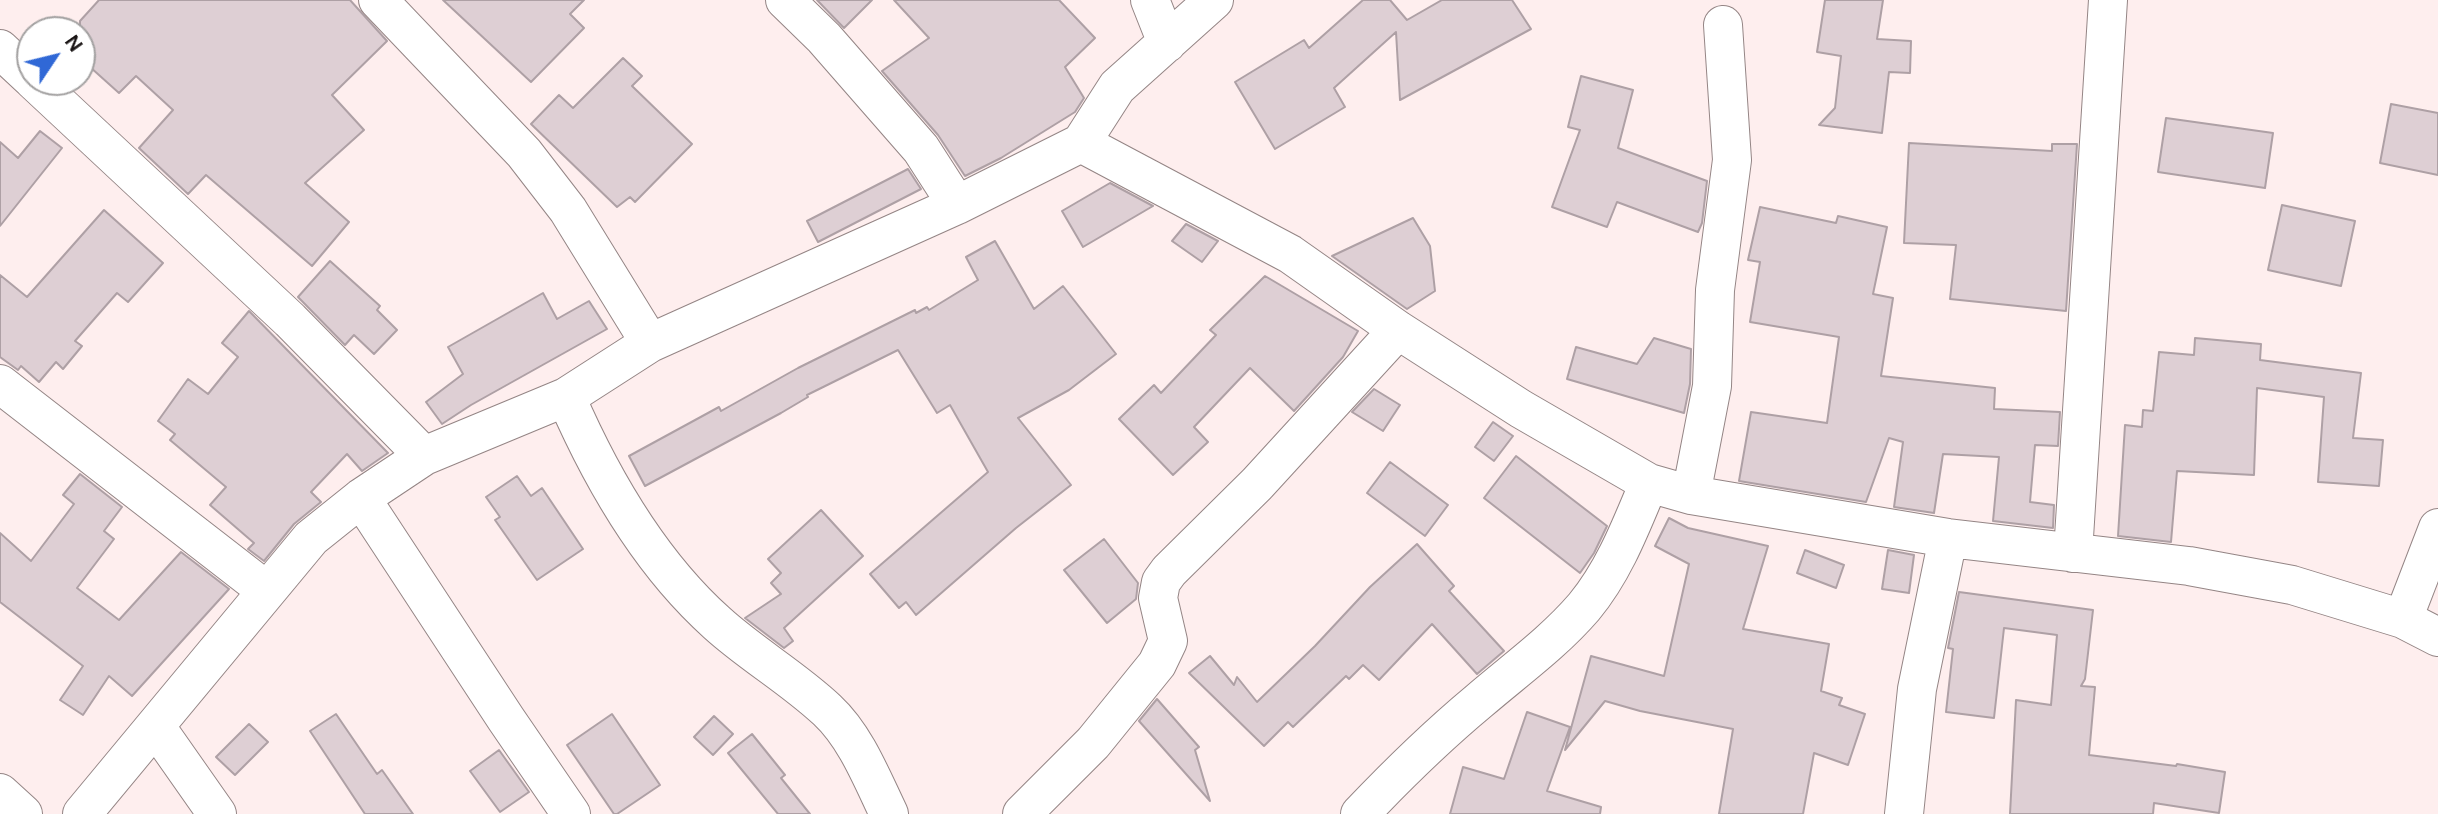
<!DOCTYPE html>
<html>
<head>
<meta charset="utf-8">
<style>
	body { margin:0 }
	#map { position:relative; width:2438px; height:814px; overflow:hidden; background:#feeeee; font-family:Karla,sans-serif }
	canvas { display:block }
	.north { position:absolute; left:16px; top:16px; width:80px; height:80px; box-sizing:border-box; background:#fff; border:2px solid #a3a1a1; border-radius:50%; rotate:55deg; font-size:22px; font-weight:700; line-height:32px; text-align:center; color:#191414 }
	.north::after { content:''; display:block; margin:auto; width:28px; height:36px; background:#3068d6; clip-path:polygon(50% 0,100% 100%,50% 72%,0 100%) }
</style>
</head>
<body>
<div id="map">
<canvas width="2438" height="814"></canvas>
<div class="north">N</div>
</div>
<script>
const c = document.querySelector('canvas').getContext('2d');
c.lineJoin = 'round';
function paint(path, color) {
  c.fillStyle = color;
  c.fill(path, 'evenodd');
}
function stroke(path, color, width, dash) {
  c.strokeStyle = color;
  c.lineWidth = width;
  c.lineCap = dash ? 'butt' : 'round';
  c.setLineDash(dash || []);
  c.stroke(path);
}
const building = new Path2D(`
	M99,0H350L387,41L332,95L364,130L305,183L349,222L312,266L206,175L188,194L139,148L173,110L136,76L119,93L80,58V21Z
	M443,0H584L570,14L584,28L531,82Z
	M817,0H872L844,28Z
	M894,0H1059L1095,38L1065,67L1084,98L1075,112L1001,158L965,176L938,135L882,71L929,38Z
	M1363,0H1390L1407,20L1442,0H1512L1531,29L1400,100L1396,32L1334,88L1345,107L1275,149L1235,82L1304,40L1309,48Z
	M1825,0H1883L1877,39L1911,41L1910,73L1889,72L1882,133L1819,125L1835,108L1841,56L1817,52Z
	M623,58L642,76L632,86L692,144L635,202L630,197L617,207L531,124L559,95L573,108Z
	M1581,76L1633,90L1618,148L1707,181L1702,223L1698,232L1617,202L1607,227L1552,207L1580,130L1568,127Z
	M2391,104L2438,113V175L2380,163Z
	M2166,118L2273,133L2265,188L2158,172Z
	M40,131L62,148L0,226V142L18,158Z
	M1909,143L2052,151V144H2077L2066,311L1950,299L1956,245L1904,243Z
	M908,169L921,189L818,242L807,221Z
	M1110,183L1153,206L1083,247L1062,211Z
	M2282,205L2355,221L2341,286L2268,270Z
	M1760,207L1836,223L1838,216L1887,227L1873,294L1893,298L1881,376L1995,388L1994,409L2060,412L2058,446L2035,445L2030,502L2054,505L2053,528L1993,521L1999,457L1943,454L1934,513L1894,507L1903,442L1889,438L1866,502L1739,481L1751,412L1827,423L1839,337L1750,322L1760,262L1748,260Z
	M104,210L163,263L128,302L117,293L75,341L82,346L63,369L56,362L39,382L21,366L18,370L0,357V275L27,297Z
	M1413,218L1430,246L1435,291L1407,309L1332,256Z
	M1186,224L1218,241L1202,262L1172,241Z
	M995,241L1034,309L1063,286L1116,354L1069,390L1018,418L1071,485L1016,528L916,615L906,602L899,608L870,574L988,472L950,405L937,413L898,350L807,395L808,397L781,413L645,486L629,456L719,407L721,411L798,368L915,310L916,313L927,307L929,310L978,280L966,257Z
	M330,261L380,306L377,310L397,330L374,354L354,335L345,345L298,297Z
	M1265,276L1358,331L1343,357L1294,411L1250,368L1194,427L1208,442L1173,475L1119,419L1154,385L1161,393L1216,335L1210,330Z
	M543,293L557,319L589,301L607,329L471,405L442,424L426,402L463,374L448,347Z
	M249,311L388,453L362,471L347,454L311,492L321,502L294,524L264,561L248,549L254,543L210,505L226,487L170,440L175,434L158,421L188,379L208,394L238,357L222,343Z
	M1654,338L1691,349L1690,384L1684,413L1567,379L1576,347L1637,364Z
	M2195,338L2261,344L2260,360L2361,373L2353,438L2383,440L2379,486L2318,482L2324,397L2257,388L2254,475L2177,471L2171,542L2118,536L2125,425L2142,427L2143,410L2153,411L2159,352L2194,355Z
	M1374,389L1400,405L1383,431L1352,412Z
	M1493,422L1513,436L1494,461L1475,447Z
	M1516,456L1607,526L1594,553L1580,573L1484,498Z
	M1390,462L1448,505L1425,536L1367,493Z
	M80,474L122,507L104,531L114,539L77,588L119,620L181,552L229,589L132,696L109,676L83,715L60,700L83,666L0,602V533L31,561L74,504L63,495Z
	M517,476L531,496L542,488L583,549L537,580L495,520L500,517L486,497Z
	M821,510L863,556L784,628L793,641L784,648L745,618L781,594L771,583L781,573L768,559Z
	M1669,518L1688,528L1768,546L1743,629L1829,644L1821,691L1842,698L1839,705L1865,714L1848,765L1814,753L1803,814H1719L1733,729L1640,711L1605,701L1565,750L1591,656L1664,676L1689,564L1655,546Z
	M1104,539L1138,583L1136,599L1107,623L1064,570Z
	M1417,544L1454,586L1449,591L1504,651L1477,674L1432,624L1379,680L1363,665L1349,679L1346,676L1293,727L1288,722L1264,746L1189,673L1210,656L1234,685L1237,677L1257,702L1315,646L1370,587Z
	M1805,550L1844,565L1836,588L1797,573Z
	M1888,550L1914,555L1909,593L1882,589Z
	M1959,592L2093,610L2085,679L2081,686L2095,687L2089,755L2176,766L2177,764L2225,772L2219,813L2154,803L2153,814H2010L2016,700L2051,705L2057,635L2004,628L1994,718L1946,712L1953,649L1948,648Z
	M1157,699L1199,747L1195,750L1210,801L1139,721Z
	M1527,712L1570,727L1547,791L1601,807L1600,814H1450L1463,767L1504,779Z
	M336,714L377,774L382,770L413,814H365L310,731Z
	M612,714L660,785L617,814H614L567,745Z
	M714,716L733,734L713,755L694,737Z
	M249,724L268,742L235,775L216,757Z
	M752,734L785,775L781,778L810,814H778L728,753Z
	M499,750L529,792L500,812L470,771Z`);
paint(building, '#decfd4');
stroke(building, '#aea0a5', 2);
const minor = new Path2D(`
	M378,0L524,153L568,210L650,343
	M785,0L824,38L921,149L957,205
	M1150,0L1167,43
	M0,49L32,79
	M33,80L290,320L424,456
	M1081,143L1290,254L1398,330L1521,409L1649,483L1691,495L1948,538L2189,566L2292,585L2403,619L2438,637
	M0,384L267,591
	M566,397C602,480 649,562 717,623C751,654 793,678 827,710C856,737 872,779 889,814
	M1691,495L1712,386L1715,290L1732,160L1723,25
	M361,498L506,719L571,814
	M2073,553L2108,0
	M2403,619L2438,528
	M156,727L217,814
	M0,793L23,814
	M82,814L311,538L361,498L424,456L566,397L650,343L957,205L1081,143L1117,87L1214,0
	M1022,814L1093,743L1157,664L1168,641L1158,598L1161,582L1169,571L1257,484L1398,330
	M1360,814C1398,774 1437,736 1479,701C1515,670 1553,643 1584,607C1614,571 1631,526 1649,483
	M1904,814L1917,689L1948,538`);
stroke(minor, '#948585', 40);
stroke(minor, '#fff', 38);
</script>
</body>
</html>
